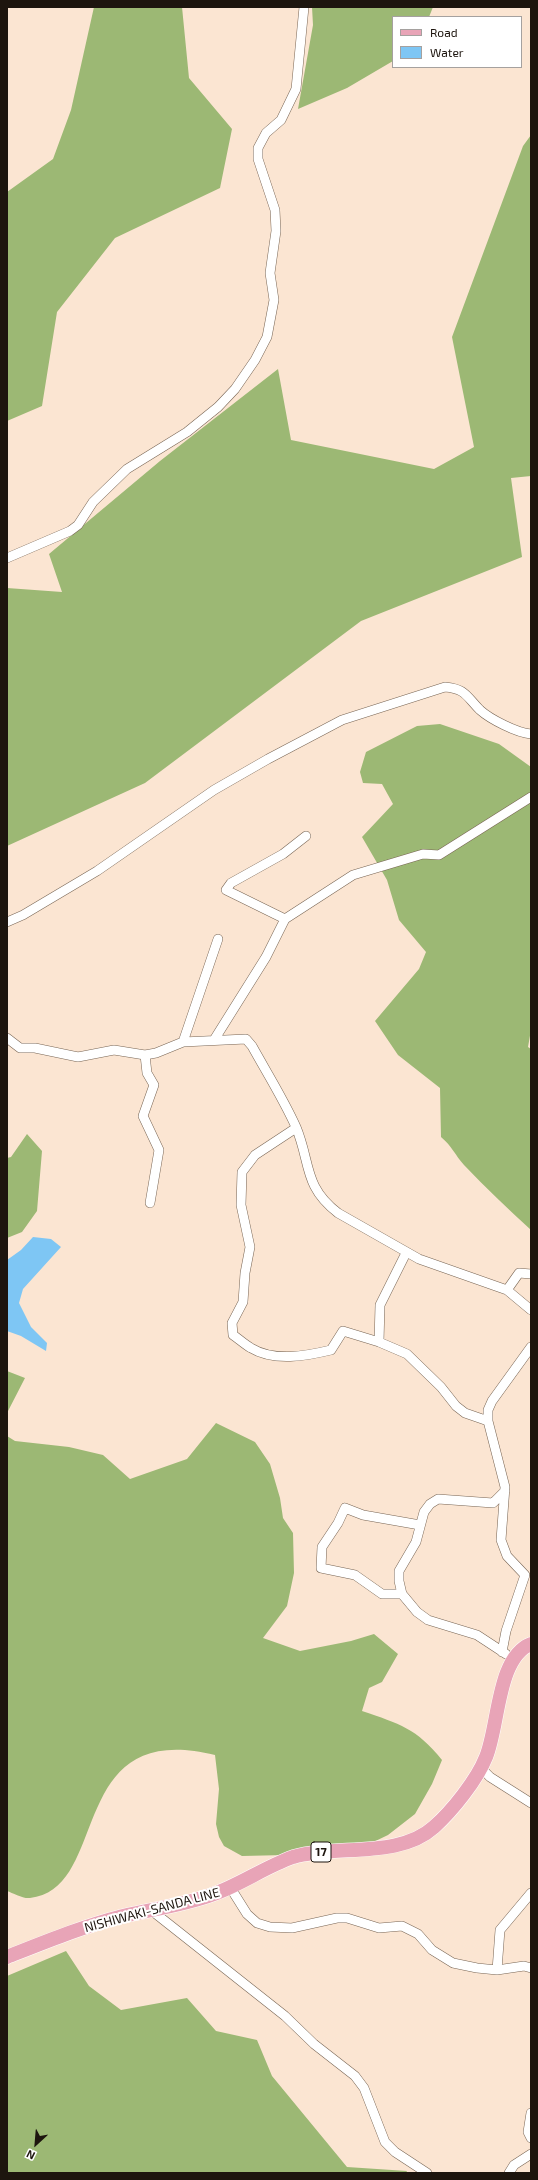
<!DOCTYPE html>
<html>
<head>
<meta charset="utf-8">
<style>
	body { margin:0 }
	#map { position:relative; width:538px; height:2180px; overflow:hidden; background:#fbe5d2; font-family:"Exo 2",sans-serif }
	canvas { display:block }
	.frame { position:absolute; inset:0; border:8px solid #1d150e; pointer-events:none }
	.legend { position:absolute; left:392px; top:16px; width:130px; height:52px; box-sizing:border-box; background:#fff; border:1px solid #a5a19f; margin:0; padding:5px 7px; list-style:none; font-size:12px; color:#1d150e }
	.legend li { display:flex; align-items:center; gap:8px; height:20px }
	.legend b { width:20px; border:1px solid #a5a19f }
	.north { position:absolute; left:16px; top:2124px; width:40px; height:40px; -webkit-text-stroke:3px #fff; paint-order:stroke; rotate:206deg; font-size:11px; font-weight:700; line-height:16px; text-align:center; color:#1d150e }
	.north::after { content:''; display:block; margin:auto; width:14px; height:18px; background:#1d150e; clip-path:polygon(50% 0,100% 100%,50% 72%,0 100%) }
</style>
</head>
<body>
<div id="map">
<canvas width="538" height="2180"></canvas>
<div class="frame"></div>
<ul class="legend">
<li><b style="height:5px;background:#e8a4b7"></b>Road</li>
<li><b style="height:11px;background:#7ec6f4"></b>Water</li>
</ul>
<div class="north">N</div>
</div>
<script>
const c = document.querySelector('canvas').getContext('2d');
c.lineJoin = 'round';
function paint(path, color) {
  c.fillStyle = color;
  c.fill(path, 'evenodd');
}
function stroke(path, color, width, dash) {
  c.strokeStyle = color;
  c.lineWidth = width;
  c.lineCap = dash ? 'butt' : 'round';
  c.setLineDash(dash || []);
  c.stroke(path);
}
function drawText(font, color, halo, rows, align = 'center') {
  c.font = font + ' "Exo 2",sans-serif';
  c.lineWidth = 4;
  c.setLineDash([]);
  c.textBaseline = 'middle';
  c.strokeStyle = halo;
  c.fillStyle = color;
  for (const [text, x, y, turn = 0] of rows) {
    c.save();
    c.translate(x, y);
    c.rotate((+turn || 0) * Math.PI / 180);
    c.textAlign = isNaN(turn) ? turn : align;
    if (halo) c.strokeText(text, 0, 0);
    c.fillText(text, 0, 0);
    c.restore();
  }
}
paint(new Path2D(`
	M94,7H182L189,78L232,129L220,188L115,238L57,312L42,406L7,421V192L53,159L71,110Z
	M312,7H433L429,17H393V61L347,88L298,109L313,25Z
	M531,135V476L511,478L522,557L361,621L145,783L7,846V588L62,592L49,554L160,461L278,369L291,440L434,469L474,447L452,337L523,146Z
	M440,724L499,744L531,767V1030L528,1047L531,1049V1230C508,1209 486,1188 464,1165C455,1155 452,1146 441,1137L440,1088L398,1055L375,1021L419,969L426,952L399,920L387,880L362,837L393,804L382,784L363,783L360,772L366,752L417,726Z
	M27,1134L42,1151L37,1211L22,1232L7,1238V1158L11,1157Z
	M7,1371L25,1378L7,1413Z
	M216,1423L255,1442L270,1464L280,1498L283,1518L293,1533L294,1573L287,1606L263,1638L300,1651L351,1641L374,1634L398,1654L382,1682L369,1688L362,1711C400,1724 416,1728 442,1760L432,1784L415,1814L388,1835L363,1847L285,1855L242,1856L224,1846L219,1837L216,1824L219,1789L215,1755C64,1718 112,1889 30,1898C23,1899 13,1893 7,1891V1436L15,1441L69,1447L103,1455L130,1479L187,1459Z
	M66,1951L89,1986L121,2010L187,1998L216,2031L257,2040L272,2076L347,2167L407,2171L406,2173H7V1976Z`), '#9cb874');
paint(new Path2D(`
	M33,1237L51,1239L61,1247L23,1289L19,1303L31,1327L47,1343L46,1351L21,1336L7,1331V1260L21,1250Z`), '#7ec6f4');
const street = new Path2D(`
	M7,558L70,531L78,525L93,502L127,469L187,432L218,407L235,389L255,360L267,337L274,300L270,273L276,231L275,210L258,159V148L266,133L281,120L296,89L304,7
	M285,919L226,890L231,883L283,854L306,836
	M7,922L23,915L97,871L214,790L268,759L342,720L445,687C466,689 466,696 480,710C490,719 517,733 531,734
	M7,1038L20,1048H35L78,1057L114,1050L145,1055L156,1053L183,1042L246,1039L252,1046C267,1073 284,1100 296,1127C311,1163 303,1186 338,1213L419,1259L507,1290L531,1310
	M214,1040L266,957L285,919L353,875L423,854L439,855L531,797
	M183,1042L218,939
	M145,1055L147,1073L154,1085L143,1116L159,1150L150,1203
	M296,1128L255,1155L242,1172L241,1205L250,1247L245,1273L243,1302L232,1323L233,1335C239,1339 244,1344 251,1348C274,1362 306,1356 331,1350L343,1331L379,1342L407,1354L441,1387L456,1406L465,1413L488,1421
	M507,1290L519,1273L531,1274
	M379,1342L380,1305L406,1253
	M505,1491L493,1503L438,1499L430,1504L424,1512L416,1542L399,1571V1581L402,1594L417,1612L428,1620L477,1635L506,1654
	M402,1594H382L355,1575L321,1568L322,1547L338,1523L345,1508L363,1515L420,1525
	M502,1652L506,1631L525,1575L507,1556L501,1540L505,1487L488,1421V1410L492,1401L531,1347
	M481,1768L490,1777L531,1803
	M230,1887L247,1914L257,1923L270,1927L292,1928L337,1918H347L379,1928L402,1926L418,1934L432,1950L453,1963L477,1968L497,1970L524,1966L531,1968
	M151,1910L285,2016L314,2044L355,2076L364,2088L385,2142L395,2152L427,2173
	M497,1970L500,1930L531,1893
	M531,2113L528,2132L531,2138
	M509,2173L514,2165L531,2154`);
const primary = new Path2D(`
	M7,1957C45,1942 84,1926 123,1916C154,1909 185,1905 214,1894C241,1884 267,1866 293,1857C336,1844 399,1859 434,1827C452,1811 477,1780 486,1757C499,1726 497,1657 531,1644`);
stroke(street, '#786554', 10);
stroke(primary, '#fff', 15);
stroke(street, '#fff', 9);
stroke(primary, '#e8a4b7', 14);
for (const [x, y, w] of [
	[321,1852,20]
]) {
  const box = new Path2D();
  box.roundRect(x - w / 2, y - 10, w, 20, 3);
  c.fillStyle = '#fff';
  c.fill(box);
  stroke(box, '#1d150e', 1);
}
drawText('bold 12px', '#1d150e', null, [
	["17",321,1852]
]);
drawText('13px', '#1d150e', '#fff', [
	["NISHIWAKI-SANDA LINE",152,1910,-15]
]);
</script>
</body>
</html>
